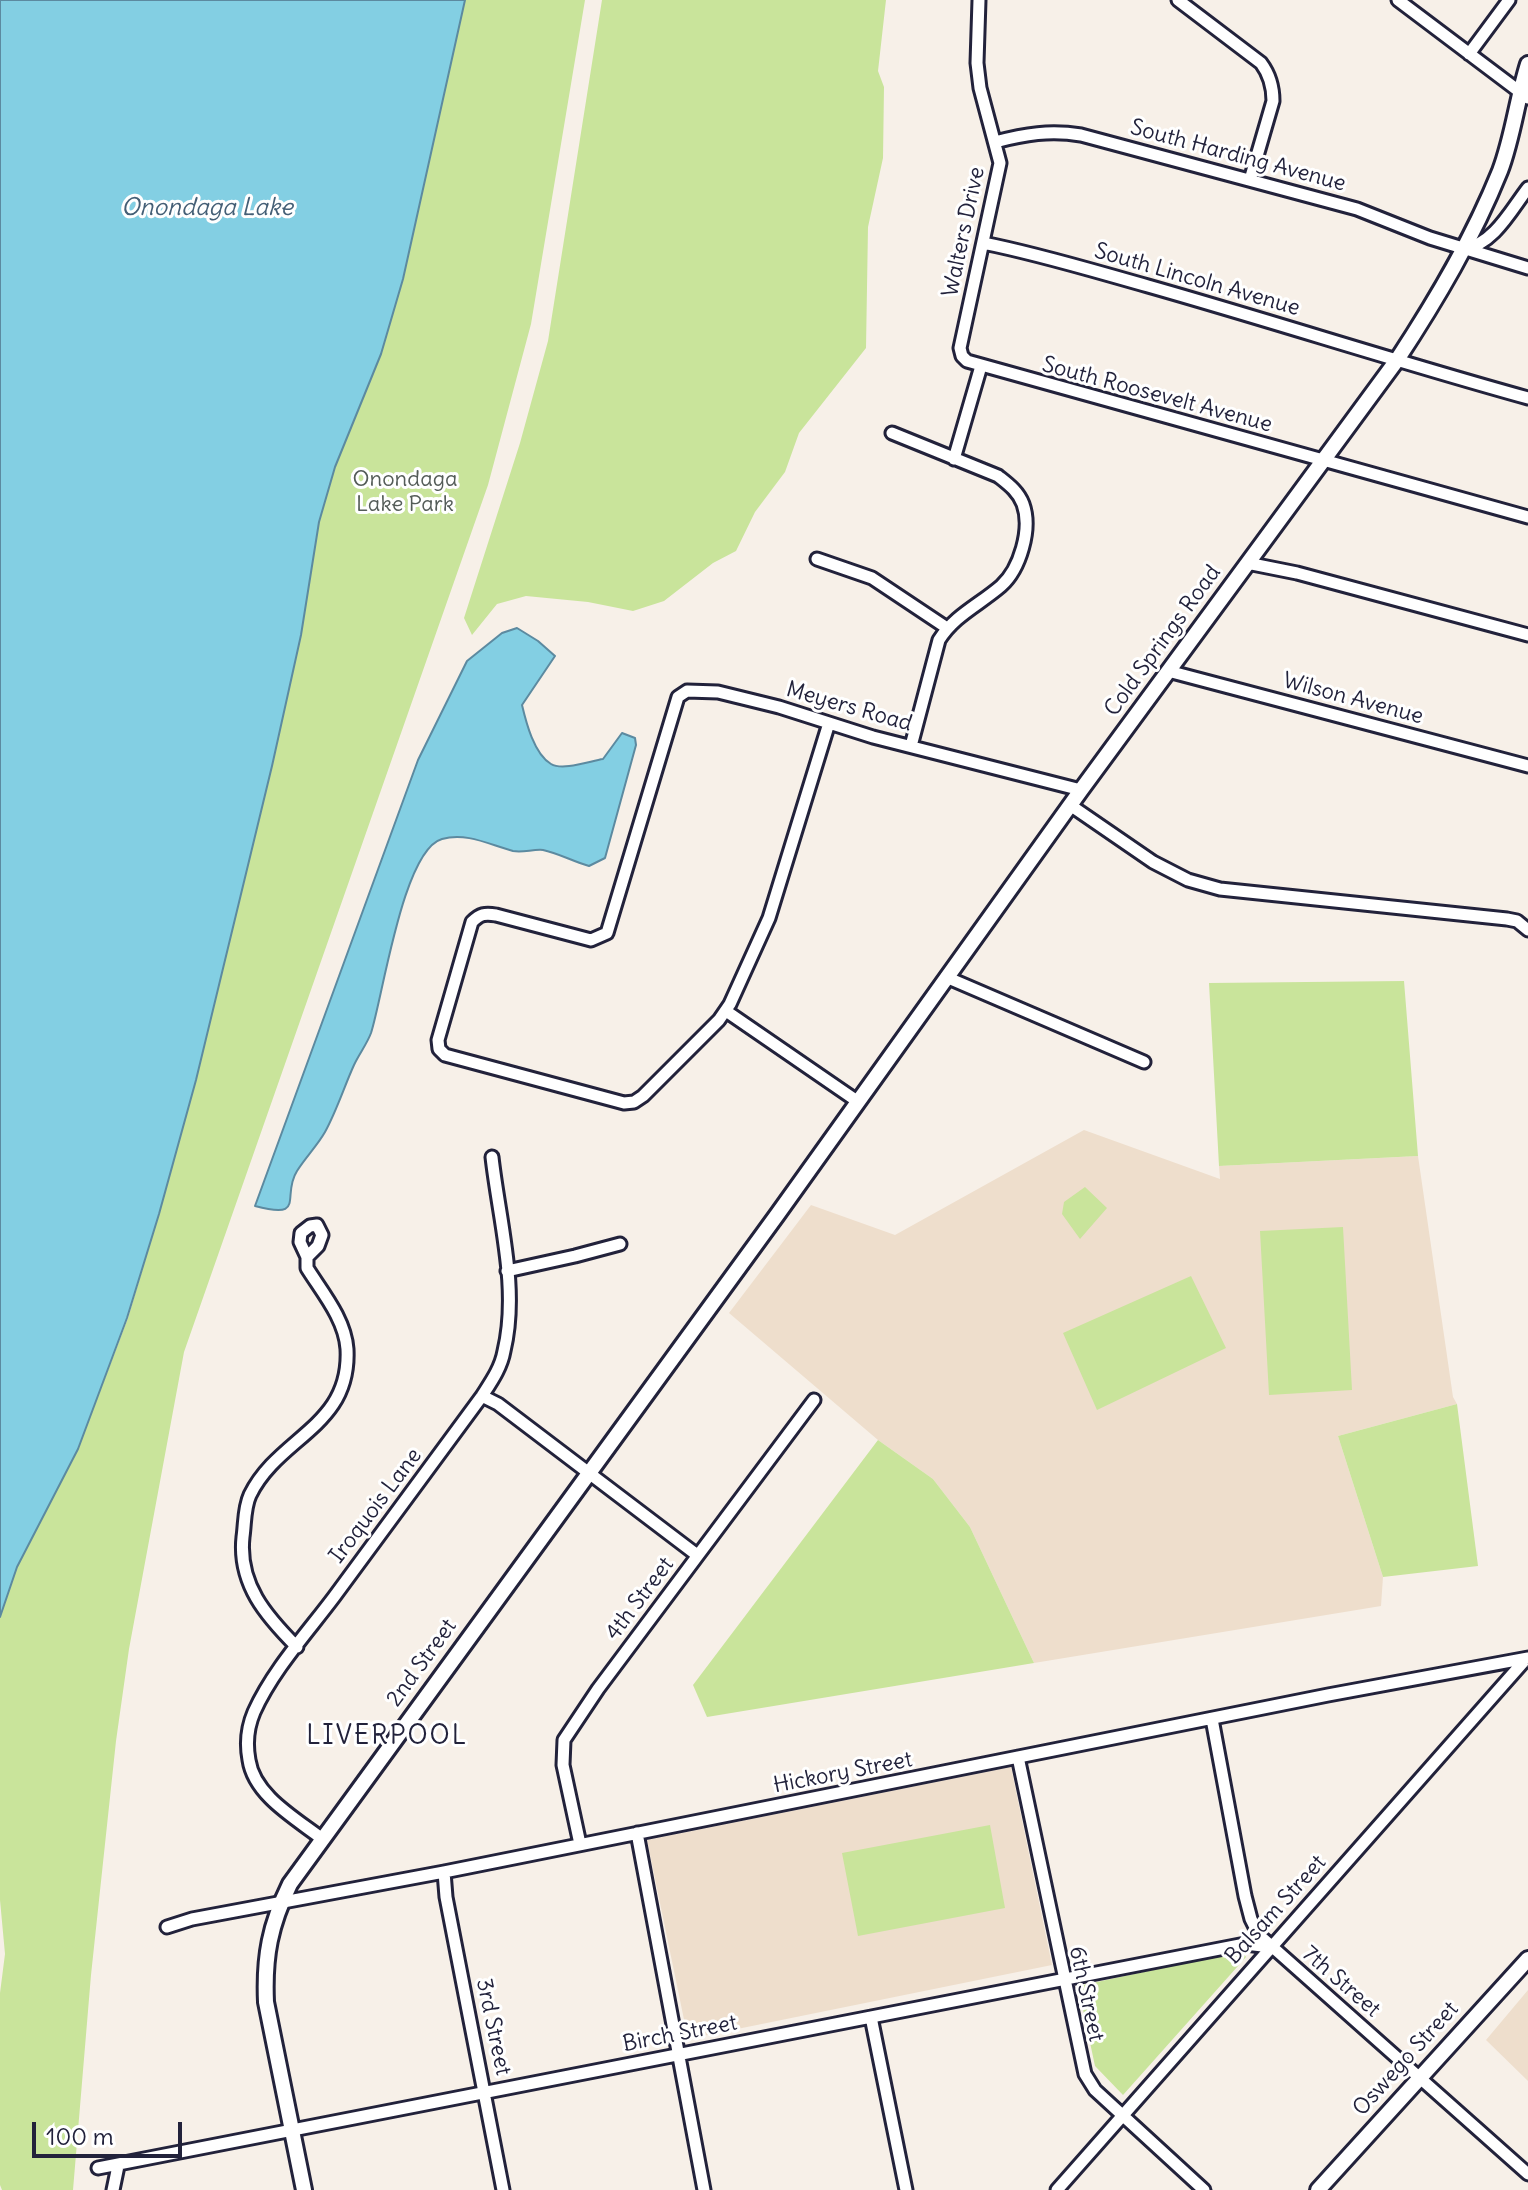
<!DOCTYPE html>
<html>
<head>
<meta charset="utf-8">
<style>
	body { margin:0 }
	#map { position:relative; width:1528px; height:2190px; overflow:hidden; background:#f7f0e8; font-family:Delius,sans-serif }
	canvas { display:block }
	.scale { position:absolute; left:32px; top:2122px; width:150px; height:36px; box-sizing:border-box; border:4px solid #22223b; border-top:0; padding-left:10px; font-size:24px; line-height:28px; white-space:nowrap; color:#22223b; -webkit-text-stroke:6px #fff; paint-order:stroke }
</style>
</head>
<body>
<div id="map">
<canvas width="1528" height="2190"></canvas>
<div class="scale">100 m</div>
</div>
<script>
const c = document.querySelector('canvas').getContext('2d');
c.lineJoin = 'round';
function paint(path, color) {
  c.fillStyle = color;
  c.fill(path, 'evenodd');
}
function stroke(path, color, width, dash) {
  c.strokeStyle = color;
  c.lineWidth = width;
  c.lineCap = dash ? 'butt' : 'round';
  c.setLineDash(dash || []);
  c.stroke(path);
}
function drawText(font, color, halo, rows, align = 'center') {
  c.font = font + ' Delius,sans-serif';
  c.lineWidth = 6;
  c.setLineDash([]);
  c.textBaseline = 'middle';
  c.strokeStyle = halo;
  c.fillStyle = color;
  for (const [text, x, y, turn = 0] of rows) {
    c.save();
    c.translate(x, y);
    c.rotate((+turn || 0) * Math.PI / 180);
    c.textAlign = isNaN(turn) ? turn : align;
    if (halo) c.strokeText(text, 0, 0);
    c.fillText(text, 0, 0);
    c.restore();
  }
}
paint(new Path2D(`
	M1084,1130L1220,1179L1219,1166L1418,1156L1453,1397L1457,1404L1338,1436L1383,1577L1381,1606L1034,1663L970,1527L933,1479L878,1440L729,1313L811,1205L895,1235Z
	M1011,1767L1052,1965L688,2039L647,1840Z
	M1528,1990V2081L1486,2040Z`), '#eedecc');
paint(new Path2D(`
	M465,0H585L531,324L488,485L184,1352L129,1649L116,1741L91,1975L73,2190H2L0,2185V1993L5,1954L0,1900V1617L17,1567L78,1449L128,1318L159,1214L196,1080L272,766L301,635L319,522L335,467L381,354L403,279Z
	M602,0H886L878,71L884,87L883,158L868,227L866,348L799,433L785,472L755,512L736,551L713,563L664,601L633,611L588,602L526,596L497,604L472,635L464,618L520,443L548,341Z
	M1404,981L1418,1156L1219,1166L1209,983Z
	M1085,1187L1107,1208L1080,1239L1062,1214L1064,1202Z
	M1343,1227L1352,1390L1269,1395L1260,1231Z
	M1191,1276L1226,1348L1097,1410L1063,1333Z
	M1457,1404L1478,1566L1383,1577L1338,1436Z
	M878,1440L933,1479L970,1527L1034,1663L707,1717L693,1685Z
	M990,1825L1005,1908L858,1936L842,1853Z
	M1242,1951L1246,1957L1123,2095L1095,2066L1078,1986Z`), '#c9e49b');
const water = new Path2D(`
	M0,0H465L403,279L381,354L335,467L319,522L301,635L272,766L196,1080L159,1214L127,1318L78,1449L17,1567L0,1617Z
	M517,628L538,641L555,656L522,705C526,722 534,754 551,764C563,771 590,761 603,759L622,733L635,738L636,745L605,858L589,866C574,862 558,853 543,850C533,849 523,853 513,851C490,845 467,832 442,839C403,850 383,996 371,1033C367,1044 359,1054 354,1065C344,1087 337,1110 325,1132C317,1146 305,1158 297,1171C281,1196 307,1220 255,1206L418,760L467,661L502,633Z`);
paint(water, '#83cfe3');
stroke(water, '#5c8aa0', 2);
const minor = new Path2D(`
	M979,0L977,63L980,88L1000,163L960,348L962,356L967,361L1528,517
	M1178,0L1261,63C1270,75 1273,87 1273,101L1250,180
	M1398,0L1528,98
	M1469,54L1509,0
	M995,142C1025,134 1050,130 1081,135L1357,209L1430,238L1528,268
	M983,243C1039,254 1094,271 1148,286C1275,322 1401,363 1528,398
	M1464,249C1494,244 1511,210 1528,188
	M892,433L998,476C1008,484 1018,491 1023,504C1032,529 1020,569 1001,586C979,605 955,615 939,640L911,746
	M954,459L981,366
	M817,559L872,578L947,628
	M1247,563L1297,573L1528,635
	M1168,671L1528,766
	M829,723L769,918L730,1004L719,1020L643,1096L634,1102L624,1103L445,1055L439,1049L438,1040L472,922C480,914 485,913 496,915L591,940L607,933L678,697L687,691L718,692L779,707L873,737L1081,790
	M1070,805L1153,862L1188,880L1220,889L1507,919L1517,921L1528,930
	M946,977L1144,1062
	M726,1011L857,1101
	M317,1225L322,1235L318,1246L307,1257L300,1242L301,1233L310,1226Z
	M507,1271L575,1256L620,1244
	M482,1396L498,1404L697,1555
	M297,1647C266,1616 238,1584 243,1537C245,1523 244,1508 250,1495C279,1436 351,1427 347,1349C345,1319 322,1292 307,1268V1257
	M1212,1719L1245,1896L1251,1919L1259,1935L1528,2174
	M1018,1757L1085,2074L1095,2090L1204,2190
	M637,1833L704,2190
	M321,1838C295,1818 254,1795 249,1760C246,1744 248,1726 254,1712C273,1670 307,1633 334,1597C383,1530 433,1463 482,1396C491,1382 501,1368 504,1351C519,1288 499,1220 492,1157
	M580,1844L563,1765L564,1740L598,1689L814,1400
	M444,1872L446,1897L503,2190
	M167,1927L192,1919L444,1872L1328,1695L1528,1658
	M871,2017L906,2190
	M98,2168L1245,1944L1271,1947
	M113,2190L118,2166
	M1057,2190L1526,1659`);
const major = new Path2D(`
	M304,2190L266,2002C264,1956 270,1925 290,1884L777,1215L1081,790L1397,360C1437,299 1473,238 1500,171C1513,137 1517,99 1528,64
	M1318,2190L1528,1959`);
stroke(minor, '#22223b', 17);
stroke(major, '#22223b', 20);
stroke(minor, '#fff', 11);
stroke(major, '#fff', 14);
drawText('22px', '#22223b', '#fff', [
	["South Harding Avenue",1238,156,15],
	["Walters Drive",964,232,-78],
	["South Lincoln Avenue",1197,280,16],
	["South Roosevelt Avenue",1157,395,15],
	["Cold Springs Road",1163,641,-54],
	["Wilson Avenue",1353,699,15],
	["Meyers Road",849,707,16],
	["Iroquois Lane",376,1506,-53],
	["4th Street",640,1599,-53],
	["2nd Street",422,1663,-54],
	["Hickory Street",843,1773,-11],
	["Balsam Street",1276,1910,-48],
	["7th Street",1341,1982,41],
	["6th Street",1086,1994,78],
	["3rd Street",493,2027,78],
	["Birch Street",680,2034,-11],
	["Oswego Street",1406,2059,-48]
]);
drawText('22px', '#545c58', '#fff', [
	["Onondaga",405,480],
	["Lake Park",405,505]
]);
drawText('italic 24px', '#445f76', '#fff', [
	["Onondaga Lake",207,208]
]);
c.letterSpacing = '2px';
drawText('26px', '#22223b', '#fff', [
	["LIVERPOOL",387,1737]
]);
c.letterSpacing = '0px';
</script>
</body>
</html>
